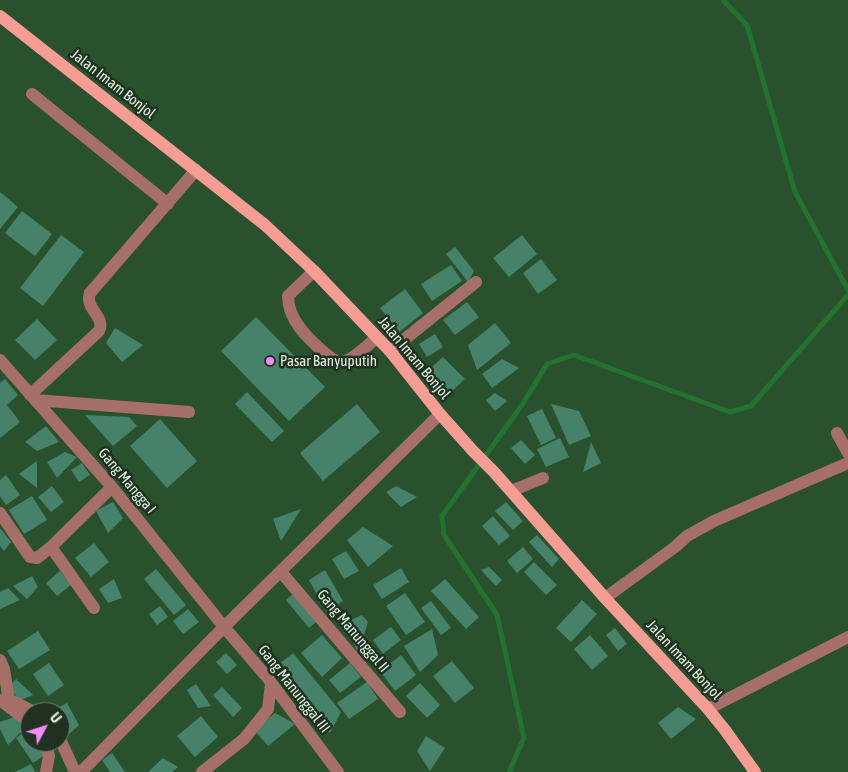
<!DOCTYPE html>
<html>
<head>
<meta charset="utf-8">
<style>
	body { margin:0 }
	#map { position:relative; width:848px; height:772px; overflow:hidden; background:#2a512d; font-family:"Asap Condensed",sans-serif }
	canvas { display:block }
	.north { position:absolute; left:20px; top:702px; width:50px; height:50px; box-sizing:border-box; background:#203121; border:1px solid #6c7f6c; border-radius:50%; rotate:50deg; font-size:14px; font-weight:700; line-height:20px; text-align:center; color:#ddf3dd }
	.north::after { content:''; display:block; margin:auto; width:18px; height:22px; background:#f18bf5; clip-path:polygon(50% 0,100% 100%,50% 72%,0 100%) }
</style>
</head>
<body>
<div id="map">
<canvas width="848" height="772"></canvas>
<div class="north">U</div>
</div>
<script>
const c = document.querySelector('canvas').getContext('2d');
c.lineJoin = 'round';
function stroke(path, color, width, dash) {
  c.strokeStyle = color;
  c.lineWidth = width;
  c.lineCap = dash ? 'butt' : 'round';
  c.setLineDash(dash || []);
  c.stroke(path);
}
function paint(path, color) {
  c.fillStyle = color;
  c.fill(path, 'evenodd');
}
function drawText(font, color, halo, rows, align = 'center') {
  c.font = font + ' "Asap Condensed",sans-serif';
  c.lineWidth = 5;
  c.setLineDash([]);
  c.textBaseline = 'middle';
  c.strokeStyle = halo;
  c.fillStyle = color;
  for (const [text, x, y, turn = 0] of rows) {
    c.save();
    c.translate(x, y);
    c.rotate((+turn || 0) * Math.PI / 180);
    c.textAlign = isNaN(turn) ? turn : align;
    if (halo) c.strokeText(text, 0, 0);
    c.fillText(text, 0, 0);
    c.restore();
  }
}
stroke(new Path2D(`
	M723,0L747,25L795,192L848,290
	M509,772L524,738L497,615L444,535L442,516L522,405L547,364L574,355L730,412L751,406L848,295`), '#24722f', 5);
paint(new Path2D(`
	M0,192L18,207L0,229Z
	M22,211L52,234L35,256L5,233Z
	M61,235L84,252L43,306L20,288Z
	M522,235L537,254L509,277L493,258Z
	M455,247L474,271L468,282L446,254Z
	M541,259L557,280L538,294L523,273Z
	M451,265L462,281L432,301L421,284Z
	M405,289L423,313L399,332L380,308Z
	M467,302L479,317L455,335L443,320Z
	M256,317L325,387L289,421L221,351Z
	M37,319L57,340L35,360L15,340Z
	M495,323L511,343L477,370L468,345Z
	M115,328L143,345L122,362L106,343Z
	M435,334L443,347L427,357L419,344Z
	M443,357L465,379L450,393L429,370Z
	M502,359L519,368L492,388L482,374Z
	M5,379L18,395L7,405L20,422L0,438V383Z
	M247,392L284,431L272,442L235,404Z
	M495,393L507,401L495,411L486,400Z
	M357,404L380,432L323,481L300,453Z
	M551,404L579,411L591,436L569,445Z
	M542,409L556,438L541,445L527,416Z
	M85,415L129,417L137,426L113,446Z
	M160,419L197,461L167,488L130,446Z
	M46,426L59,442L37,451L25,442Z
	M560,438L569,457L546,467L537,449Z
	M521,440L535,455L525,464L511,448Z
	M591,442L601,463L583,472Z
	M65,452L77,457L57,478L47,462Z
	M37,461V488L19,474Z
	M82,463L90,475L79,482L71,470Z
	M6,475L20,495L6,505L0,496V480Z
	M52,486L64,502L51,512L38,497Z
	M396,486L417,497L401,507L386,492Z
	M32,496L47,520L24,534L9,510Z
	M113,502L123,518L108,533L96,511Z
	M506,502L523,521L513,530L495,511Z
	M301,509L281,541L273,519Z
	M493,516L510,536L499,545L482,526Z
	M363,527L393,546L368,567L347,540Z
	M0,528L11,542L4,551L0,546Z
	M537,535L559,559L552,567L529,542Z
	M94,543L109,562L91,577L75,558Z
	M523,547L533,559L517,573L507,561Z
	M346,551L359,571L344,579L332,559Z
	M534,562L557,585L546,595L524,572Z
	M489,567L502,580L496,586L481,570Z
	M401,568L409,582L382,599L373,585Z
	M156,569L186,605L174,615L144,579Z
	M325,570L343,601L326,611L309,580Z
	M60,571L71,585L57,596L46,583Z
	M32,576L38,587L27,599L13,586Z
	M114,579L122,598L108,603L99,589Z
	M445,579L479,617L466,629L431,591Z
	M8,588L20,600L0,609V592Z
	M295,592L317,621L309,628L286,600Z
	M405,593L425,622L406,635L386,606Z
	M582,600L597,614L571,642L556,628Z
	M431,601L451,628L441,635L421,608Z
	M160,606L168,617L157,625L149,614Z
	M188,609L199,622L183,634L173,621Z
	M362,615L368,622L358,653L345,623Z
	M391,627L401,640L383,654L373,640Z
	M615,628L627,644L618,651L606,635Z
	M432,629L438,655L420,672L404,646Z
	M38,631L50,650L19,669L7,651Z
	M322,635L342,658L322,677L301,653Z
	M590,635L608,656L592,670L574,649Z
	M226,653L237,665L227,674L216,662Z
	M293,653L341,712L330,733L277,666Z
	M401,655L416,675L395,691L380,671Z
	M452,661L474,688L455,703L433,676Z
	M49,663L64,685L48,696L33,674Z
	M350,663L361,677L340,693L329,680Z
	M16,679L33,695L21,700L8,688Z
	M367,682L378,699L349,719L337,703Z
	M420,683L440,705L427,718L406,696Z
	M196,684L211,706L198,708L187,690Z
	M222,687L242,708L233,717L213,695Z
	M67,703L79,725L66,737L60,726V712H50Z
	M678,707L696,719L671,739L658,723Z
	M275,713L295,724L268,746L254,730Z
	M17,716L26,727L8,745L0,729V722Z
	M201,716L218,737L195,757L177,736Z
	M28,730L30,733V742H36L45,755L33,763L16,738Z
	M426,736L445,748L430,771L417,751Z
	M112,753L125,772H110L102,760Z
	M163,758L178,767L172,772H148Z
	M31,764L35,772H15Z`), '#46826a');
stroke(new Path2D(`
	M32,94L168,204
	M314,271L288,296C288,307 293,319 300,328C307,337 332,363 342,362C352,361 369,344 377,337
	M390,351L476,282
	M0,360L112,487L224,627L266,676L338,772
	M30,395L99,331C106,316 84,309 90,293L196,170
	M35,400L189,412
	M837,433L848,453
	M511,491L543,478
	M0,513L30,557L37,558L51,547L112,487
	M51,547L94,608
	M281,572L400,712
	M605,598L675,547L687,536L714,521L848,463
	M0,660L4,669L10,708
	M9,699L34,712
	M0,700L30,723
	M708,709L848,637
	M60,739L75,772
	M45,742L49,756L46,772
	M81,772L224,627L440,414
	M202,772L244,739L268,709L271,684`), '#a76f6a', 12);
stroke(new Path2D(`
	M0,16L265,225L314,271L390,351L440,414L473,451L494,472L605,598L708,709L725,730L755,772`), '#f59d94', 12);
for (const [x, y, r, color] of [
	[270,361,5,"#f18bf5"]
]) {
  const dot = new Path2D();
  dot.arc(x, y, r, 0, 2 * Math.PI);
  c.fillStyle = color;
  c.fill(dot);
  stroke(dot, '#203121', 2);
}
drawText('15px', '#ddf3dd', '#203121', [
	["Jalan Imam Bonjol",113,84,38],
	["Jalan Imam Bonjol",414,358,50],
	["Gang Mangga I",127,481,50],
	["Gang Manunggal II",353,631,50],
	["Jalan Imam Bonjol",684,660,47],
	["Gang Manunggal III",294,689,52]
]);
drawText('15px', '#ddf3dd', '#203121', [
	["Pasar Banyuputih",280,361]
], 'left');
</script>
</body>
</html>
